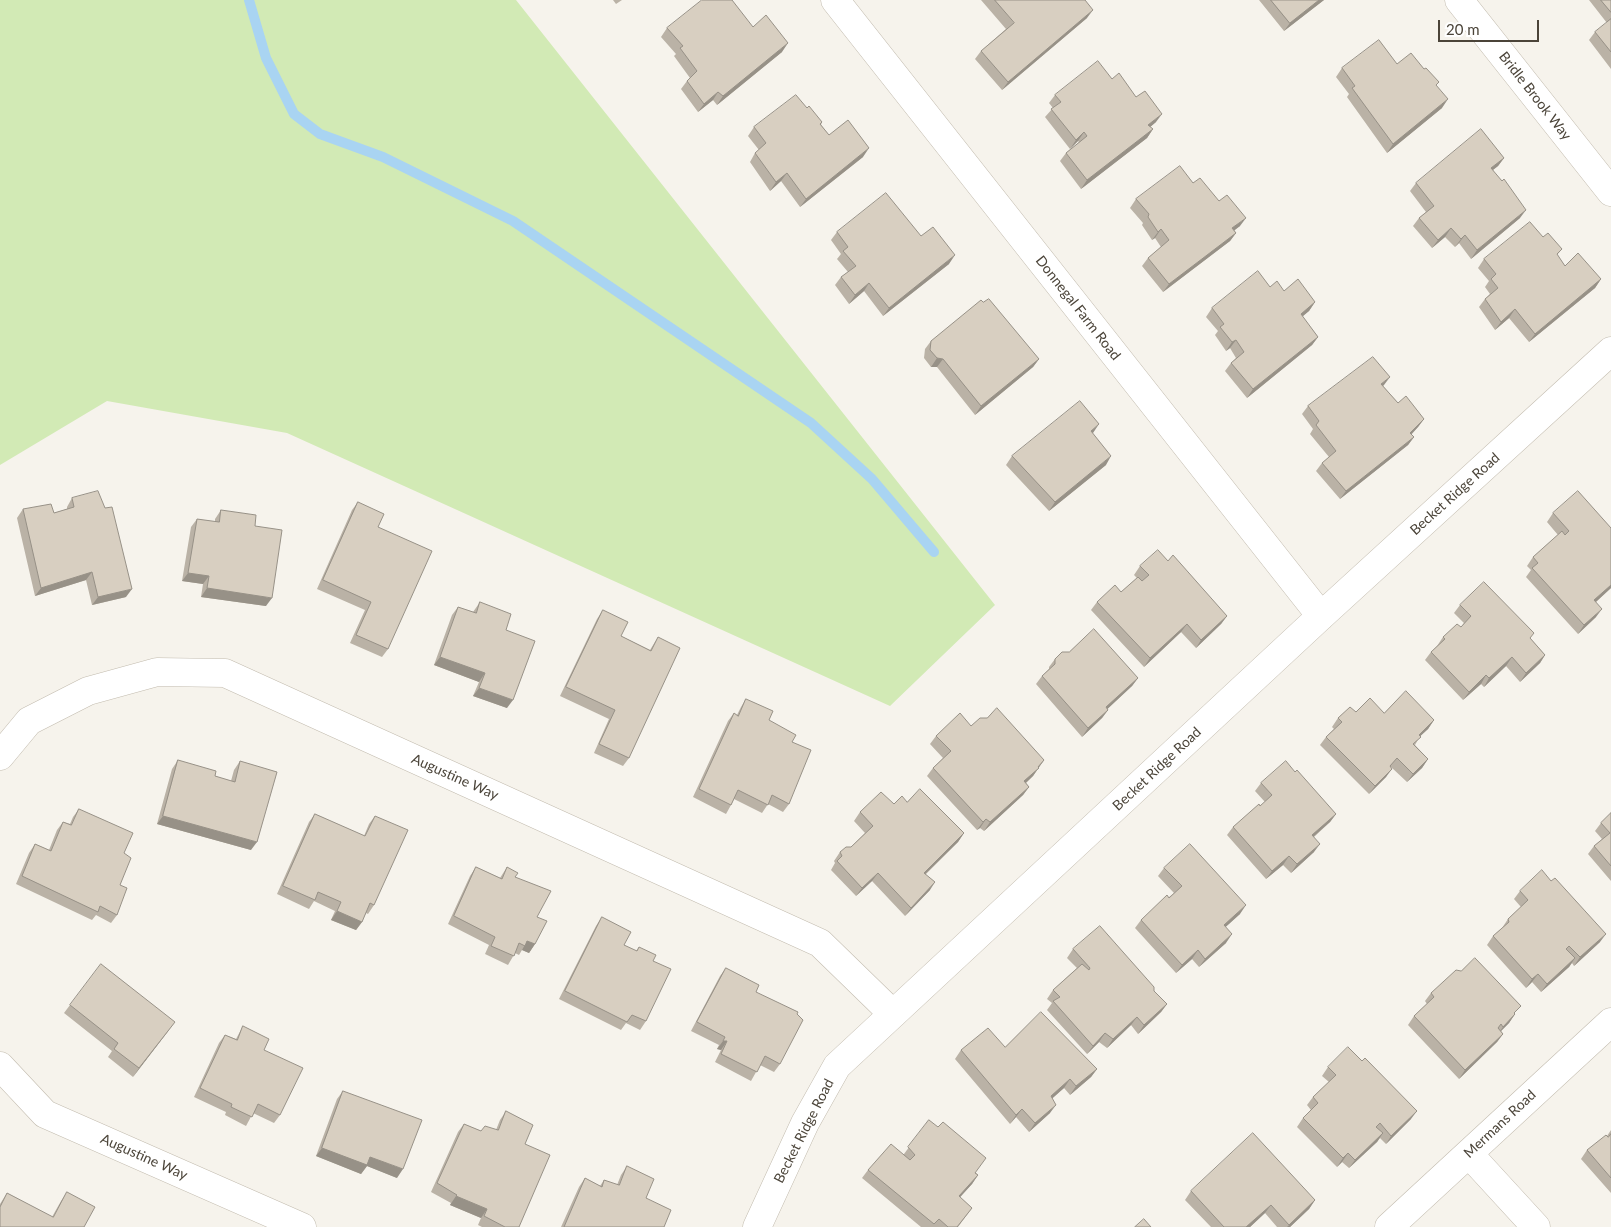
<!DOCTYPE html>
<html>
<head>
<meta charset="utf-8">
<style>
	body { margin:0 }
	#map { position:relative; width:1611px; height:1227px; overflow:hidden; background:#f6f3ec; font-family:Lato,sans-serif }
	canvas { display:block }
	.scale { position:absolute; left:1438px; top:20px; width:101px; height:22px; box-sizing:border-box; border:2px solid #4b4439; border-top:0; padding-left:6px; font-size:15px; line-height:18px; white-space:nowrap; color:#4b4439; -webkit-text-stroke:4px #fff; paint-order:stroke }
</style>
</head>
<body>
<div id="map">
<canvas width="1611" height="1227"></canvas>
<div class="scale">20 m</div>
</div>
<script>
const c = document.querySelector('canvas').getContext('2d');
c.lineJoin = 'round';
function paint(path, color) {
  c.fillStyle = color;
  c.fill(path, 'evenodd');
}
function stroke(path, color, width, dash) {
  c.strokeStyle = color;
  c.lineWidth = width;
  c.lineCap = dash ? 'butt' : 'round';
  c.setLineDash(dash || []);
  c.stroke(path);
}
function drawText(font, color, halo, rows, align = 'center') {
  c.font = font + ' Lato,sans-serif';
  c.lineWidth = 4;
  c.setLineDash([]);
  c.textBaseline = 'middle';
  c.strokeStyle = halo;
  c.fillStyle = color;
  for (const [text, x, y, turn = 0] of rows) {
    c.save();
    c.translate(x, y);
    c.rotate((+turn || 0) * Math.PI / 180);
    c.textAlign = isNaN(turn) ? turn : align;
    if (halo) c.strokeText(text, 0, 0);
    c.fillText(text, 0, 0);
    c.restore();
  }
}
paint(new Path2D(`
	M0,0H516L995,605L890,706L287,433L107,401L0,465Z`), '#d2eab5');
stroke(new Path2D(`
	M249,0L266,58L294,114L320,134L383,157L513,221L811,423L872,479L934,552`), '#a9d4f2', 10);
const minor = new Path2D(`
	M835,0L1321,616
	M1459,0L1611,192
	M0,756L29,721L88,691L157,672L225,673L820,943L893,1014
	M0,1066L45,1114L302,1227
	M1469,1154L1536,1227
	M757,1227L805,1123L837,1066L1321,616L1611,351
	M1389,1227L1611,1022`);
stroke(minor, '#c2bbae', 29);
stroke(minor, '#fff', 28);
paint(new Path2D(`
	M613,0H622L616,4Z
	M981,0H1085L1087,18L1002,90L975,59L981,51L1006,29Z
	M1259,0H1324L1284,31Z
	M1589,0H1611V69L1589,40L1595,32L1607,23Z
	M753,27L782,52L717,105L713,100L698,112L681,89L687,81L690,78L674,56L676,54L661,37L667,28Z
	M1397,64L1436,86L1442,108L1387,153L1347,97L1349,94L1336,77L1342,68Z
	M1112,79L1136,97L1156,122L1150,127L1153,129L1147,138L1081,189L1060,161L1066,153L1079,142L1078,141L1070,149L1045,117L1053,108L1049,103L1055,95Z
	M807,108L822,122L821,125L829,135L863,157L800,207L781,181L770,191L750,162L755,153L759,150L748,136L754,127Z
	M1504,158L1498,166L1493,170L1520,218L1471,259L1459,243L1455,247L1445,237L1432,248L1413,226L1419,218L1426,212L1410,191L1416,183Z
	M1193,183L1219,201L1240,226L1234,230L1236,233L1230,241L1163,292L1142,266L1148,258L1161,247L1155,238L1152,240L1142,225L1143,223L1130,208L1136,199Z
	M837,232L921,236L949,264L883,316L864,291L849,304L835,285L841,277L848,272L837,259L841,254L831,240Z
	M1543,237L1562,249L1557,255L1565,266L1601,279L1595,288L1529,342L1509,318L1495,330L1479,307L1485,299L1490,294L1485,287L1489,281L1478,268L1484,259Z
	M1270,287L1315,302L1309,311L1302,316L1318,337L1312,345L1247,398L1225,371L1231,363L1236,358L1230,348L1226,351L1215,335L1218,331L1206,317L1212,308Z
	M983,302L1039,359L1033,367L975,415L937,367H931L924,358L925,349L931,341Z
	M1384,385L1383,386L1398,403L1424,419L1418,427L1411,435L1414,437L1408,445L1340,499L1316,471L1322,463L1329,457L1310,434L1313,429L1302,414L1308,406Z
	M1012,456L1106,465L1049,511L1006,465Z
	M72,498L126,597L92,605L86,580L35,596L17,518L23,509L54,513L67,509V507Z
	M358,502L378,527L388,649L382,657L350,643L365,610L317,589L352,510Z
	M221,510L255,526L266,606L201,597L203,584L182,581L191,527L197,519L215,522V519Z
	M1553,513L1611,528V588L1596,602V617L1578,634L1526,577L1531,570L1527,566L1533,557L1558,535L1547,522Z
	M1168,561L1227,616L1221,624L1196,648L1181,632L1144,667L1091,610L1097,602L1121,592L1137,578L1134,575L1140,566Z
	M480,602L506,630L507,708L473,696L479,682L434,665L452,615L458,607L473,612Z
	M1460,605L1530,638L1545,655L1540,663L1520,682L1506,666L1484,687L1481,684L1463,700L1425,660L1431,652L1437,646L1443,637L1461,627L1464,623L1454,613Z
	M603,610L621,636L650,650L658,637L629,758L623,766L594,753L609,719L560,696L597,619Z
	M1055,659L1138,678L1132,686L1107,709L1108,710L1102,718L1082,737L1036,684L1042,676L1049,669V667Z
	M746,699L792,742L789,804L783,812L768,804L762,813L734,799L731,805L726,814L693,797L728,721L734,713L737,715L741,707Z
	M1356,712L1384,713L1434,720L1428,729L1420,736L1415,745L1428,759L1422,768L1407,782L1391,767L1386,777L1369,794L1320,745L1326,737L1334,729L1332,727L1338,718Z
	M971,726L1044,760L1033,776L1026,783L1029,787L1023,795L984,831L980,828L977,830L927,776L933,768L943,758L930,744L936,736Z
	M178,760L215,776L231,781L234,770L240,761L251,850L157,824L172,769Z
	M1295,772L1336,814L1330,822L1314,837V852L1291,873L1283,865L1266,879L1227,835L1233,827L1265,802L1255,791L1261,783Z
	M907,802L964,833L958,842L926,874L930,890L905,916L872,881L856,896L831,870L835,863L834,861L840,852L851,847L865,833L854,821L860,812Z
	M79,809L124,853L120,885L117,915L111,923L96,915L92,920L16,884L29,853L35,844L49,850L57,830L63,822L70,824L73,817Z
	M1611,813V881L1588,854L1594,846L1602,839L1595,831L1601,823Z
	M315,814L364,836L369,824L375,816L374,905L368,914L366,913L362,922L356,930L331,920L335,911L314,901L309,909L277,894L309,822Z
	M476,867L500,878L507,867L515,877L537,917L535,944L529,953L522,950L519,955L515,953L508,965L485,954L489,945L448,924L470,876Z
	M1164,868L1240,914L1225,927L1226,943L1199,967L1192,959L1176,973L1135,928L1141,920L1174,893L1158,876Z
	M1520,891L1600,942L1574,966L1572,963L1569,967L1541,992L1532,982L1526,988L1487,945L1493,936L1502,928L1508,919L1521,907L1514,899Z
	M602,917L624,945L636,951L639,947L653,961L646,1021L640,1030L626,1023L621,1030L559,999L596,926Z
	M1073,949L1154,991L1167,1004L1161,1012L1138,1034L1131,1025L1107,1048L1099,1042L1087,1054L1047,1010L1052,1003L1047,999L1053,990L1077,968L1067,958Z
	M726,968L756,992L780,1064L774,1072L760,1065L751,1081L715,1062L721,1050L717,1049L719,1045L691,1031L720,976Z
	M1431,993L1515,1014L1509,1023L1501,1031L1503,1034L1497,1042L1459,1079L1408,1025L1414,1016L1427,1004L1425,1001Z
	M70,1005L169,1030L133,1077L108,1057L112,1051L64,1013Z
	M243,1026L264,1050L280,1115L274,1123L253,1113L246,1126L225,1115L226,1112L194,1097L219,1043L225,1035L236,1039Z
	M1005,1047L1097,1069L1091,1077L1070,1095L1064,1088L1052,1098L1050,1113L1029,1132L1016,1117L1010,1124L955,1059L961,1050Z
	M1328,1067L1411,1119L1386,1144L1380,1138L1377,1142L1349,1168L1342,1162L1337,1167L1297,1127L1303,1118L1311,1110L1307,1105L1313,1097L1329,1082L1322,1076Z
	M343,1091L397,1178L367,1166L361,1174L316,1156L337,1099Z
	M506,1111L525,1144L519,1227H482L478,1225L481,1218L450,1205L451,1203L431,1192L458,1132L464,1124L481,1131L496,1130L500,1120Z
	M929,1120L978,1175L972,1184L960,1197L972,1208L958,1227H921L862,1178L868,1170L904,1154Z
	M1611,1130V1193L1581,1159L1587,1150L1607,1136Z
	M627,1166L664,1227H561L579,1187L585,1178L600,1186L604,1180L617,1185L621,1175Z
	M1191,1191L1315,1200L1309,1209L1290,1227H1277L1265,1213L1250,1227H1211L1185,1200Z
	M67,1192L84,1227H0V1204L7,1193L52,1217L61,1201Z`), '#bab2a6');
paint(new Path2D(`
	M1319,0H1324L1284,31L1290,23Z
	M1093,10L1087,18L1002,90L1008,82Z
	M788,43L782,52L717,105L723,96Z
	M718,92L713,100L698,112L704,104Z
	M1448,99L1442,108L1387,153L1393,144Z
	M1162,114L1156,122L1142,134L1148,125Z
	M1153,129L1147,138L1081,189L1087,180Z
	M1084,132L1078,141L1070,149L1076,140Z
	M869,148L863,157L800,207L806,199Z
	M1504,158L1498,166L1485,176L1491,168Z
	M787,173L781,181L770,191L776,182Z
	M1526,210L1520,218L1471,259L1477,250Z
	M1246,218L1240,226L1226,237L1232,228Z
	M1451,228L1445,237L1432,248L1438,240Z
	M1161,229L1155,238L1152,240L1158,232Z
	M1236,233L1230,241L1163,292L1169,284Z
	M1465,235L1459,243L1455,247L1461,239Z
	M955,255L949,264L883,316L889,308Z
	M1601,279L1595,288L1529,342L1535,334Z
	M869,283L864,291L849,304L855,295Z
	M1315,302L1309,311L1295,323L1301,314Z
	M1515,309L1509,318L1495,330L1501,322Z
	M1318,337L1312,345L1247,398L1253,389Z
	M1236,340L1230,348L1226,351L1232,342Z
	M937,358L943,359L937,367H931Z
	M1039,359L1033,367L975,415L981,406Z
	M1390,377L1384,385L1375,393L1381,384Z
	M1424,419L1418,427L1404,442L1410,433Z
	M1099,424L1093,433L1085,439L1091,431Z
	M1414,437L1408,445L1340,499L1346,491Z
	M1111,456L1106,465L1049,511L1055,502Z
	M92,572L86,580L35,596L41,588Z
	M188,573L209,576L203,584L182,581Z
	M1611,585V588L1588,609L1594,600Z
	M207,588L272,598L266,606L201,597Z
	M132,589L126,597L92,605L98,597Z
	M1602,609L1596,617L1578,634L1584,625Z
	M1227,616L1221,624L1196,648L1201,640Z
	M1187,624L1181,632L1144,667L1150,658Z
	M1545,655L1540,663L1520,682L1526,673Z
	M440,657L485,673L479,682L434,665Z
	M1512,657L1506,666L1484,687L1489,678Z
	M1486,675L1481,684L1463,700L1469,692Z
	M1138,678L1132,686L1100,716L1106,707Z
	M479,688L513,700L507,708L473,696Z
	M1108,710L1102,718L1082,737L1088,728Z
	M1434,720L1428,729L1413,743L1419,735Z
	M1428,759L1422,768L1407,782L1413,774Z
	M1044,760L1033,776L1018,790L1024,781Z
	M1392,769L1386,777L1369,794L1375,786Z
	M1029,787L1023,795L984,831L990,822Z
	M1336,814L1330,822L1306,843L1312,835Z
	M163,816L257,842L251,850L157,824Z
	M986,819L980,828L977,830L983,822Z
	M964,833L958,842L918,881L924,873Z
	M1320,844L1314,852L1291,873L1297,864Z
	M1289,856L1283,865L1266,879L1272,871Z
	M878,873L872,881L856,896L862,888Z
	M935,882L930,890L905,916L911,908Z
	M1246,905L1240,914L1218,934L1224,925Z
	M337,911L362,922L356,930L331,920Z
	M1232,934L1226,943L1199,967L1205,959Z
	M1606,934L1600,942L1574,966L1580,957Z
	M527,941L535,944L529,953L522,950Z
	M1198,950L1192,959L1176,973L1182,965Z
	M1575,958L1569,967L1541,992L1547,984Z
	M1538,974L1532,982L1526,988L1532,979Z
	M1167,1004L1161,1012L1138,1034L1144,1025Z
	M1515,1014L1509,1023L1497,1035L1503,1027Z
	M1137,1017L1131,1025L1107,1048L1113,1039Z
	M175,1022L169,1030L133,1077L139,1068Z
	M1105,1033L1099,1042L1087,1054L1093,1046Z
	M1503,1034L1497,1042L1459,1079L1465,1070Z
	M723,1041H727L721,1050L717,1049Z
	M1097,1069L1091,1077L1070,1095L1076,1086Z
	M1070,1079L1064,1088L1045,1105L1051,1096Z
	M1056,1105L1050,1113L1029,1132L1035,1123Z
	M1022,1109L1016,1117L1010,1124L1016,1115Z
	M1417,1111L1411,1119L1386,1144L1391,1136Z
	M1383,1133L1377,1142L1349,1168L1355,1160Z
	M322,1148L370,1157L403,1169L397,1178L367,1166L361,1174L316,1156Z
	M1348,1153L1342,1162L1337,1167L1343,1158Z
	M978,1175L972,1184L953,1205L959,1196Z
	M456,1196L487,1209L481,1218L450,1205Z
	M1315,1200L1309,1209L1290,1227H1287Z
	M1271,1205L1265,1213L1250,1227H1246Z`), '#979187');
const building = new Path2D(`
	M702,0H732L753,27L766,15L788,43L723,96L718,92L704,104L687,81L697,71L680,48L683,46L667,28Z
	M995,0H1085L1093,10L1008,82L981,51L1014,23Z
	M1271,0H1319L1290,23Z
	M1601,0H1611V12Z
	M1611,19V52L1595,32Z
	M1379,40L1397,64L1411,53L1424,69L1426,68L1439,82L1436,85L1448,99L1393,144L1352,88L1355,86L1342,68Z
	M1098,61L1112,79L1119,73L1136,97L1145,91L1162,114L1148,125L1153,129L1087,180L1066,153L1087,136L1084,132L1076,140L1051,109L1061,102L1055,95Z
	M796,95L807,108L809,106L822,122L820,124L829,135L848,120L869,148L806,199L787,173L776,182L755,153L766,143L754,127Z
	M1481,129L1504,158L1491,168L1502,181L1504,179L1526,210L1477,250L1465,235L1461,239L1451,228L1438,240L1419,218L1434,206L1416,183Z
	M1180,166L1193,183L1200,178L1219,201L1227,195L1246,218L1232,228L1236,233L1169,284L1148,258L1169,240L1161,229L1158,232L1148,217L1149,214L1136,199Z
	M886,193L921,236L933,227L955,255L889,308L869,283L855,295L841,277L856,266L843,251L848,247L837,232Z
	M1530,222L1543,237L1548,233L1562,249L1557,254L1565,266L1578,253L1601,279L1535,334L1515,309L1501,322L1485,299L1498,288L1491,279L1496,274L1484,259Z
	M1258,271L1270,287L1277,281L1284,291L1298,279L1315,302L1301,314L1318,337L1253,389L1231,363L1244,352L1236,340L1232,342L1220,327L1224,324L1212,308Z
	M989,299L1039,359L981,406L943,359L937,358L930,350L931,341L981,300L983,302Z
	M1373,357L1390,377L1381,384L1398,403L1406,396L1424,419L1410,433L1414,437L1346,491L1322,463L1336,451L1316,425L1319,421L1308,406Z
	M1080,401L1099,424L1091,431L1111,456L1055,502L1012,456Z
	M98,491L105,508L112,507L132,589L98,597L92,572L41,588L23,509L51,504L54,513L74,507L72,498Z
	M1578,491L1611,528V585L1594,600L1602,609L1584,625L1532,568L1538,563L1533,557L1562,531L1565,535L1569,531L1553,513Z
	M358,502L384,514L378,527L432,551L388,649L356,635L371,602L323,580Z
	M221,510L256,515L255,526L282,530L272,598L207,588L209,576L188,573L197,519L219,522Z
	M1158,550L1168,561L1173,555L1227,616L1201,640L1187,624L1150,658L1097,602L1115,585L1121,592L1138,577L1142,581L1149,575L1140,566Z
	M1484,582L1534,633L1530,638L1545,655L1526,673L1512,657L1489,678L1486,675L1469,692L1431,652L1445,639L1443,637L1457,624L1461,627L1471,616L1460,605Z
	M480,602L511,614L506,630L535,641L513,700L479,688L485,673L440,657L458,607L476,613Z
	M603,610L628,622L621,636L651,651L658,637L680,648L629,758L599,744L615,710L566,687Z
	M1094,629L1138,678L1106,707L1108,710L1088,728L1042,676L1055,664V659L1062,652H1069Z
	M1406,691L1434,720L1419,735L1421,737L1413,744L1428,759L1413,774L1397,758L1390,766L1392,769L1375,786L1326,737L1342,722L1338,718L1350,707L1356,712L1370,698L1384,713Z
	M746,699L773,711L769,720L796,735L792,742L811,750L789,804L772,795L768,805L738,790L731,805L699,789L734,713L738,716Z
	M997,708L1044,760L1038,767L1039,768L1024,781L1029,787L990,822L986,819L983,822L933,768L951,751L936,736L960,713L971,726L980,718H987Z
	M178,760L216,771L215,776L235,782L240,761L277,772L257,842L163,816Z
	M1286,761L1295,772L1297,770L1336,814L1312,835L1320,844L1297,864L1289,856L1272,871L1233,827L1259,804L1260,806L1272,795L1261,783Z
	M920,789L964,833L924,873L935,882L911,908L878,873L862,888L837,861L842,856L840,852L846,847H851L873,826L860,812L881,792L894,804L902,796L907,802Z
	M79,809L133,833L124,853L131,858L120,885L127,888L117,915L100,906L98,912L22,876L35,844L51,851L63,822L71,825Z
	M1611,813V866L1594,846L1610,833L1601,823Z
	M315,814L365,836L375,816L408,830L374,905L370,903L362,922L337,911L341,902L318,892L315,900L283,886Z
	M1190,844L1246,905L1224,925L1232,934L1205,959L1198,950L1182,965L1141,920L1167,895L1169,898L1182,886L1164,868Z
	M476,867L502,879L507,867L518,873L515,877L551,891L537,917L547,921L535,944L527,941L525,946L519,943L514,956L491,946L495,937L454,916Z
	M1542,870L1551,881L1555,878L1606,934L1580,957L1569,946L1566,949L1575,958L1547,984L1538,974L1532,979L1493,936L1509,922L1508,919L1528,900L1520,891Z
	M602,917L631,932L624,945L637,951L639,947L656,955L653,961L671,969L646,1021L632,1015L627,1022L565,991Z
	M1100,926L1154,987V991L1167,1004L1144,1025L1137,1017L1113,1039L1105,1033L1093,1046L1053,1001L1060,997L1053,990L1082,964L1089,970L1090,968L1073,949Z
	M1475,958L1521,1006L1514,1013L1515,1014L1503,1027L1501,1024L1498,1028L1503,1034L1465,1070L1414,1016L1434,997L1431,993L1456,970L1461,971Z
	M101,964L175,1022L139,1068L114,1049L118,1043L70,1005Z
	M726,968L759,985L756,992L798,1012L797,1014L803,1020L780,1064L765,1056L757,1072L721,1054L727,1041H723L725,1037L697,1022Z
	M1041,1012L1097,1069L1076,1086L1070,1079L1051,1096L1056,1105L1035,1123L1022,1109L1016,1115L961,1050L988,1028L1005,1047Z
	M243,1026L269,1039L264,1050L303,1068L280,1115L258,1104L252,1117L231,1107L232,1104L200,1088L225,1035L237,1040Z
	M1348,1047L1362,1061L1365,1058L1417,1111L1391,1136L1380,1123L1376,1127L1383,1133L1355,1160L1348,1153L1343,1158L1303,1118L1318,1103L1313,1097L1336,1075L1328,1067Z
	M343,1091L422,1120L403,1169L370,1157L367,1165L322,1148Z
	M506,1111L533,1125L525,1144L550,1155L519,1227H505L484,1216L487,1209L456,1196L457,1195L437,1183L464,1124L481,1131L485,1126L498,1130Z
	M929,1120L938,1127L943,1122L986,1158L975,1173L978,1175L959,1196L972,1208L957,1227H948L939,1219L934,1224L868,1170L891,1144L910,1160L915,1155L908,1147Z
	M1253,1133L1315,1200L1289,1225L1271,1205L1246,1227H1224L1191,1191Z
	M1611,1134V1178L1587,1150L1606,1135L1608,1137Z
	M627,1166L654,1179L646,1198L671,1210L664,1227H564L585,1178L602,1187L604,1180L619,1185Z
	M67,1192L95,1207L84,1227H0V1207L7,1193L53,1217Z
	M1144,1219L1151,1227H1135Z`);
paint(building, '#d8cfc1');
stroke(building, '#979187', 1);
drawText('14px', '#4b4439', '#fff', [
	["Bridle Brook Way",1535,96,52],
	["Donnegal Farm Road",1078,308,52],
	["Becket Ridge Road",1455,494,-42],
	["Becket Ridge Road",1157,769,-43],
	["Augustine Way",455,777,24],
	["Mermans Road",1500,1124,-43],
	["Becket Ridge Road",804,1131,-63],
	["Augustine Way",144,1157,24]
]);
</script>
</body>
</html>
